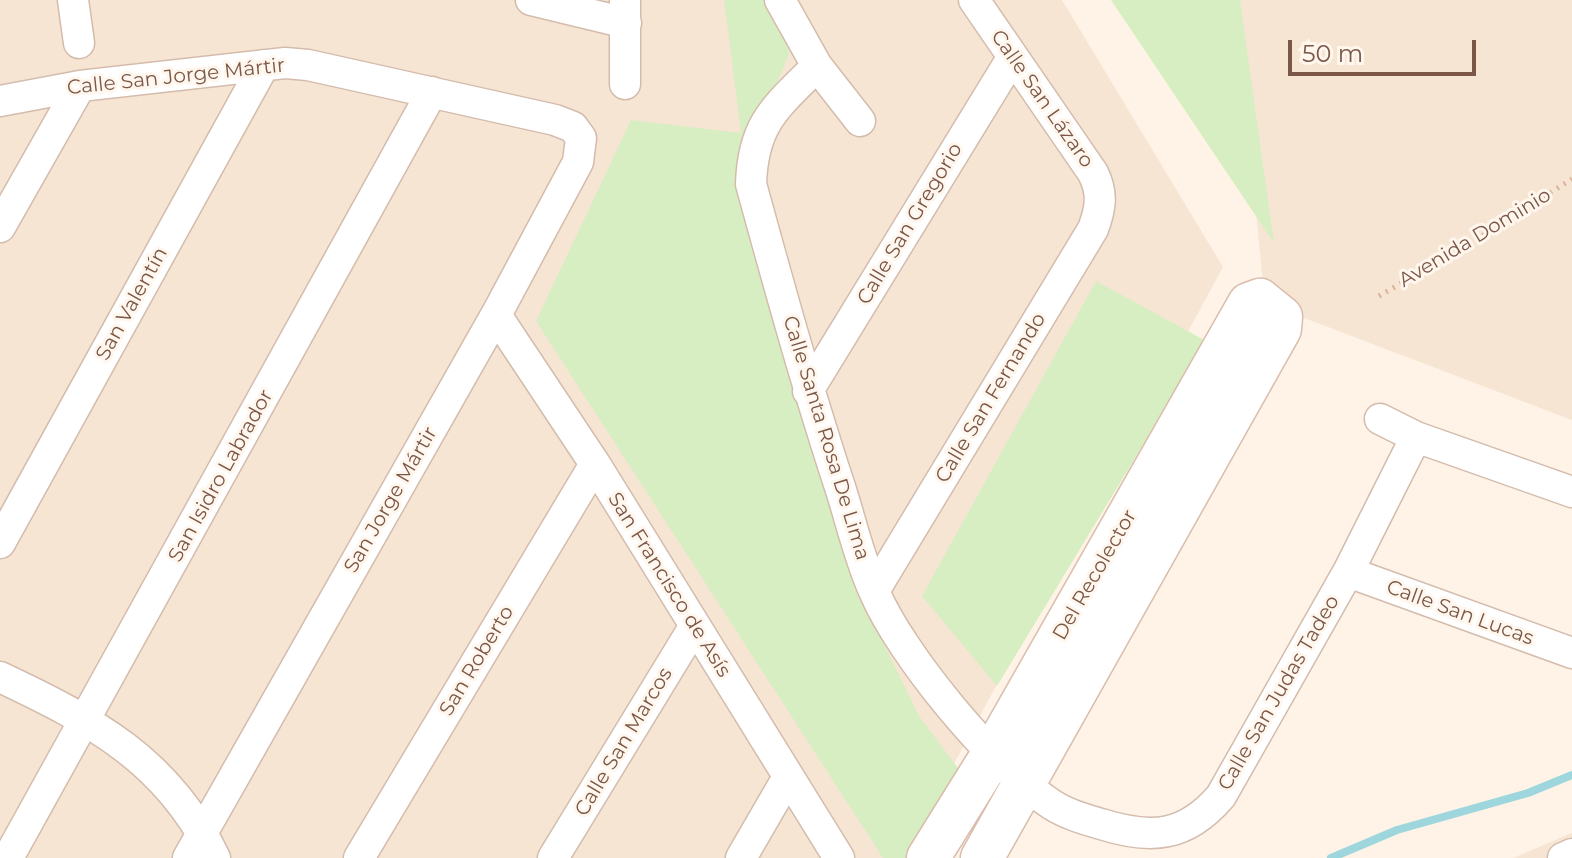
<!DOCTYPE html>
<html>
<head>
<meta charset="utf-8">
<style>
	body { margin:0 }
	#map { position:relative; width:1572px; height:858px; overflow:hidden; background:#fef3e6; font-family:Montserrat,sans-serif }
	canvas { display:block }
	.scale { position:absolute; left:1288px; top:40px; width:188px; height:36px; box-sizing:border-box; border:4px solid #7b5747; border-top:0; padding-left:10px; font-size:24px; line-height:28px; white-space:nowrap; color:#7b5747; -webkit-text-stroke:6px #fff7ee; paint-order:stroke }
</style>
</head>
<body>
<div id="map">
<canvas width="1572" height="858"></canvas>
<div class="scale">50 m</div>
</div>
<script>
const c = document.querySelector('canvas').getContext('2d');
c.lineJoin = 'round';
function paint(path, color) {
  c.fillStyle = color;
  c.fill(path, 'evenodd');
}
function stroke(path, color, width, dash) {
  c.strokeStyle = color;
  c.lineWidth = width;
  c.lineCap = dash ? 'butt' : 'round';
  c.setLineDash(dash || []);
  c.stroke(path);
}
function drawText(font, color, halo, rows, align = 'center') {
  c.font = font + ' Montserrat,sans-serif';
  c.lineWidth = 6;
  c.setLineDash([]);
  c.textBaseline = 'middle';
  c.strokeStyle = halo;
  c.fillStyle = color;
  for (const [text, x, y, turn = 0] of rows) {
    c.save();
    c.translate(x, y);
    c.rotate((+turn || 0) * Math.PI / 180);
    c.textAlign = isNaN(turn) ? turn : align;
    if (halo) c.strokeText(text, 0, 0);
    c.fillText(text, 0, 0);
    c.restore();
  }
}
paint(new Path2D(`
	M0,0H1062L1223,267L903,858H0Z
	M1235,0H1572V420L1265,303Z
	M1572,833V858H1513Z`), '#f7e5d4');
paint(new Path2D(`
	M724,0H762L783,23L789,54L774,90L748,221L862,599L919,716L958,768L906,858H883L536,321L631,120L741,133Z
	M1111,0H1240L1274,243Z
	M1096,281L1206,341L997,686L922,596Z`), '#d7eec2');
stroke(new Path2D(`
	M1331,858L1397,830L1528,793L1572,775`), '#9dd7dd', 8);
const street = new Path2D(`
	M73,0L79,43
	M531,0L626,23
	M625,0V84
	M780,0L817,66L860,121
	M817,66C776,107 753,123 751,184C779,286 807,387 840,487C851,521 859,558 874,591C901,655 993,766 1051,804C1066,814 1084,819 1101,824C1152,840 1186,837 1221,796L1348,572L1416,437
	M0,101L80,86L285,63L308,65L555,120L573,127L581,138L578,162L496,315L188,858
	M0,227L80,86
	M496,315L595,464L839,858
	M808,391L1012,58
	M1380,419L1416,437L1572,492
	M0,543L264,65
	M1348,572L1572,653
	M874,591L1093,229C1101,208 1103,193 1093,173L974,0
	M0,677C93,721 168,760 215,858
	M8,858L432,92
	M359,858L595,464
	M553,858L694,627
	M741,858L788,777
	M1563,858L1572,854`);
const secondary = new Path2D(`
	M928,858L994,752L1249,304L1260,300L1281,317L1280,329L982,858`);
stroke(street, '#d4bcad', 33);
stroke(secondary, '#dabdac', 45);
stroke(new Path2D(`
	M1379,296L1466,246L1572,179`), '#dcb29d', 5, [2, 6]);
stroke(street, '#fff', 30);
stroke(secondary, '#fff', 42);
drawText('20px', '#7b5747', '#fff7ee', [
	["Calle San Jorge Mártir",176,77,-6],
	["Calle San Lázaro",1042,99,55],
	["Calle San Gregorio",910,224,-59],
	["Avenida Dominio",1475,238,-31],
	["San Valentín",132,304,-61],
	["Calle San Fernando",991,398,-59],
	["Calle Santa Rosa De Lima",826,438,73],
	["San Isidro Labrador",221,476,-61],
	["San Jorge Mártir",391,500,-60],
	["Del Recolector",1095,575,-60],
	["San Francisco de Asís",669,585,58],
	["Calle San Lucas",1460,613,20],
	["San Roberto",477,661,-59],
	["Calle San Judas Tadeo",1279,693,-60],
	["Calle San Marcos",624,742,-59]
]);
</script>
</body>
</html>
